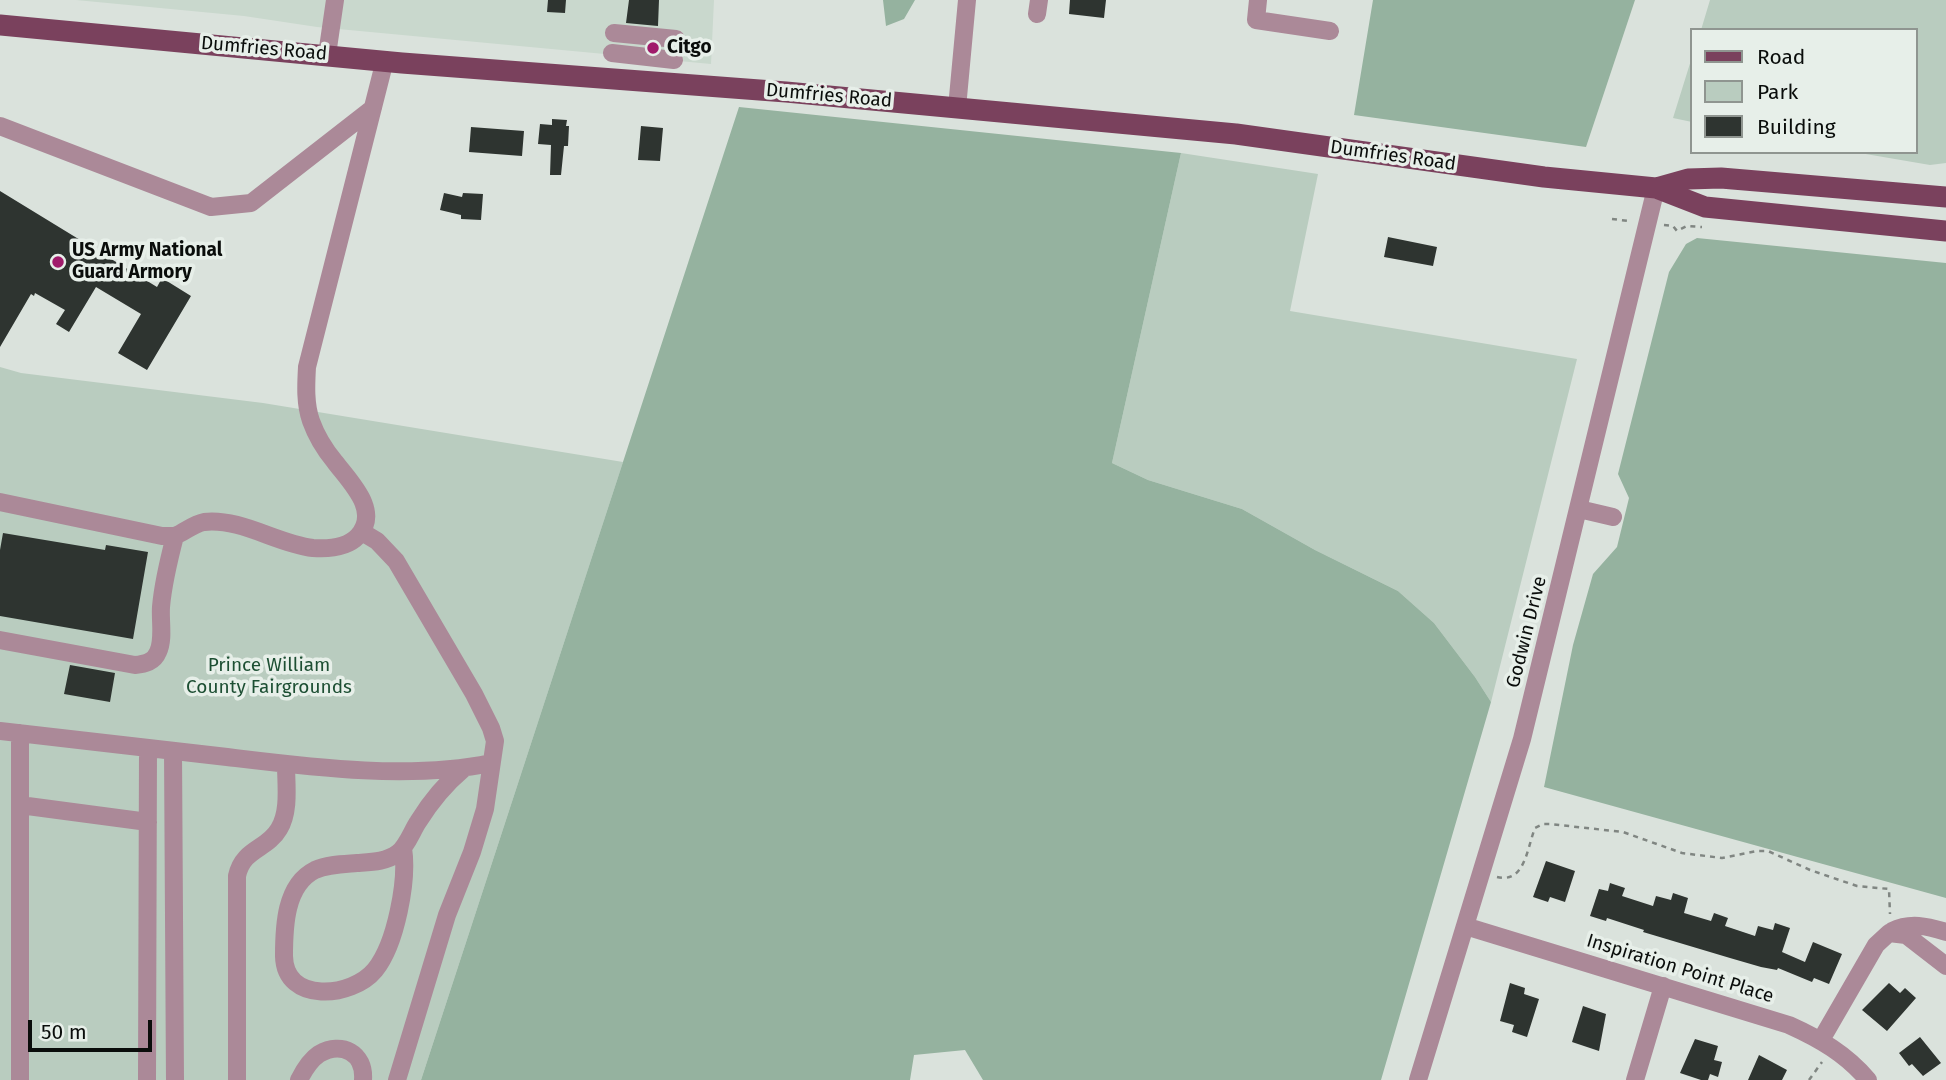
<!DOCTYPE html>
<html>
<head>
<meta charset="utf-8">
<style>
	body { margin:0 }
	#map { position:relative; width:1946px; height:1080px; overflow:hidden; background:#dae2dc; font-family:"Fira Sans",sans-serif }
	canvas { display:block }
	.legend { position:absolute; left:1690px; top:28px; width:228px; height:126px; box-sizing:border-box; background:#e7efe9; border:2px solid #8f9590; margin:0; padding:9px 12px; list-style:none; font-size:21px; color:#0a0d0b }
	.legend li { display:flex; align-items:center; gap:14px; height:35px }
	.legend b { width:35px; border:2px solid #8f9590 }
	.scale { position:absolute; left:28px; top:1020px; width:124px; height:32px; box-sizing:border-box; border:4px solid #0a0d0b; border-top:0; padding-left:9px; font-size:21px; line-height:24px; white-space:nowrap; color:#0a0d0b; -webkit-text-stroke:5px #e7efe9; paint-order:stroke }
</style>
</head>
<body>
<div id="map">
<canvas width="1946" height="1080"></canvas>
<ul class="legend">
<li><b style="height:9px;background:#7a415d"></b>Road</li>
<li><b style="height:19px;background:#b9ccbf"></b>Park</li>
<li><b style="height:19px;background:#2e3430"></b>Building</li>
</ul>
<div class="scale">50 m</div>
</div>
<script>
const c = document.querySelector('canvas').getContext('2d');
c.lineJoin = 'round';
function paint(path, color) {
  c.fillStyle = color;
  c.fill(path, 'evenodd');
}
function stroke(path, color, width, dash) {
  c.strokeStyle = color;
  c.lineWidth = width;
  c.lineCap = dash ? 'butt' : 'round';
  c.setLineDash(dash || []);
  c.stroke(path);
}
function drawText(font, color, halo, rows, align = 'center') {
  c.font = font + ' "Fira Sans",sans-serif';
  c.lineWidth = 7;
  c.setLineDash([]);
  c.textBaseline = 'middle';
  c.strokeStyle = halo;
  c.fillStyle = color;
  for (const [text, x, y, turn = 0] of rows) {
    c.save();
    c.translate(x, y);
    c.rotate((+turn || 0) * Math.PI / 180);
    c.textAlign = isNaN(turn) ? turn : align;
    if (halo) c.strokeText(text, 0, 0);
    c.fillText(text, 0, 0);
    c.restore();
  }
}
paint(new Path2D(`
	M76,0H714L711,64L317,27L244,16Z`), '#c9d8cd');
paint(new Path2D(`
	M1710,0H1946V163L1930,165L1854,152H1916V30H1701Z
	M1692,57V122L1673,118Z
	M1181,153L1318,174L1290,311L1577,359L1491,702L1475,677L1434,623L1398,591L1315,550L1242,509L1148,480L1112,463Z
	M0,367L21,373L263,403L623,462L421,1080H0Z`), '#b9ccbf');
paint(new Path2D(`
	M883,0H915L904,19L886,26Z
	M1373,0H1635L1586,147L1354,115Z
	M739,107L1181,153L1112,463L1148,480L1242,509L1315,550L1398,591L1434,623L1475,677L1491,702L1381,1080H983L965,1050L914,1055L910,1080H421Z
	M1697,238L1946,263V898L1544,787L1573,645L1593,574L1617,547L1629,498L1618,474L1669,272L1686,244Z`), '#95b29f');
paint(new Path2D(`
	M548,0H566L565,13L547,12Z
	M629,0H659L658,26L626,23Z
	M1070,0H1106L1104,18L1069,14Z
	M552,119L567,120L566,126H569L568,146H564L561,175H550L551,145L538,144L540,124L552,125Z
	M641,126L663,128L660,161L638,160Z
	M471,127L524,131L522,156L469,152Z
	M0,191L157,287L162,278L191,296L147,370L118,353L141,314L96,287L69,332L56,324L65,310L35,293L34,296L31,294L0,347Z
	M444,193L462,197L463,193L483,194L481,220L461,219V215L440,210Z
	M1388,237L1437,247L1433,266L1384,257Z
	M3,533L105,550L106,545L148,552L133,639L0,616V550Z
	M70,665L115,673L110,702L64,694Z
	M1546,861L1575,871L1565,902L1550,897L1548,902L1533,897Z
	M1610,883L1625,888L1622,896L1653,906L1656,896L1671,900L1673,893L1688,898L1684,913L1711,921L1714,913L1728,918L1725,926L1755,936L1758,926L1773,930L1775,923L1790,928L1782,952L1805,962L1813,942L1842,954L1829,984L1814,978L1812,982L1778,968L1777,970L1761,967L1730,958L1643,932L1644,930L1607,918L1606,921L1590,916L1599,889L1608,891Z
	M1510,983L1525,988L1524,994L1539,999L1527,1037L1512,1032L1514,1025L1500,1021Z
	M1889,983L1900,993L1905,988L1916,998L1887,1031L1862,1010Z
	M1583,1006L1606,1014L1599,1051L1572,1042Z
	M1920,1037L1941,1063L1923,1076L1912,1064L1909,1066L1899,1053Z
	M1695,1039L1718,1046L1714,1060L1722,1062L1718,1077L1710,1074L1708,1080H1701L1680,1073Z
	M1759,1055L1787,1070L1782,1080H1748Z`), '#2e3430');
stroke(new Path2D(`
	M1612,219L1629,221
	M1664,225L1673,226L1677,231L1687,226L1702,227
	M1497,877C1525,884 1527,848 1535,828L1543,824H1550L1623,832L1682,853L1722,858L1757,851H1768L1810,870L1857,886L1889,889L1890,914
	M1809,1080L1822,1062`), '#808682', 2.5, [5, 5]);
stroke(new Path2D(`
	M1258,0L1256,20L1330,31
	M1037,14L1039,0
	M614,33L676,39
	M612,53L674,60
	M327,55L335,0
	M957,108L967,0
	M0,126L211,207L251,203L373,108
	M0,502L162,536H175
	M1579,509L1613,517
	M362,532L377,541L396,561L474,694L491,728L495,741L485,809L472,852L447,915L397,1080
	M0,640L135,665C145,664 154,662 158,652C164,640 160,621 161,607C163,583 169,559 175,536C185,532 193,524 204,522C242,518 277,544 313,548C328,549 347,548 358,536C381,511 350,482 335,462C325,450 316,435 311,421C305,404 306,385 307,367L385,60
	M0,731C76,740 151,748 227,757C310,767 409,780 491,763
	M20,733V1080
	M173,751L175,1080
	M20,805L148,822
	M403,848C408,880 396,944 375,970C352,998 285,1004 284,956C284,927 285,885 315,870C328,864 343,864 357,863C371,862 386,862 398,853C407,846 412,831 418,822C431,801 444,785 463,769
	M1465,926L1789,1025C1820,1039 1846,1054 1868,1080
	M1892,931C1910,922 1927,926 1946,932
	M1821,1040L1876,945L1889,933L1906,935L1946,966
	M147,1080L148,748
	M237,1080V876C243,848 267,850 279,829C290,811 286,785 286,764
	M299,1080C304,1070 310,1060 319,1054C342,1041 365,1053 363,1080
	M1418,1080L1522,739L1656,188
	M1635,1080L1663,986`), '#ab8998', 18);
stroke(new Path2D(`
	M0,25L402,63L786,92L1236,134L1544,177L1656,188L1705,207L1946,231
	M1656,188L1688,179L1721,178L1946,197`), '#7a415d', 21);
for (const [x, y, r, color] of [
	[653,48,7,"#a01b6b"],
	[58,262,7,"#a01b6b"]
]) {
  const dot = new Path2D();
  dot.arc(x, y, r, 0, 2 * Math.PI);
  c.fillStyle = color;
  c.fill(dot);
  stroke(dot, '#e7efe9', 2.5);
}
drawText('bold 19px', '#0a0d0b', '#e7efe9', [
	["Citgo",667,48],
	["US Army National",72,251],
	["Guard Armory",72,273]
], 'left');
drawText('19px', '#0a0d0b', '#e7efe9', [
	["Dumfries Road",264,49,5],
	["Dumfries Road",829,96,5],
	["Dumfries Road",1393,156,8],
	["Godwin Drive",1527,632,-76],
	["Inspiration Point Place",1680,969,17]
]);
drawText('19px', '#1d4f33', '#e7efe9', [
	["Prince William",269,666],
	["County Fairgrounds",269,688]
]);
</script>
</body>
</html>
